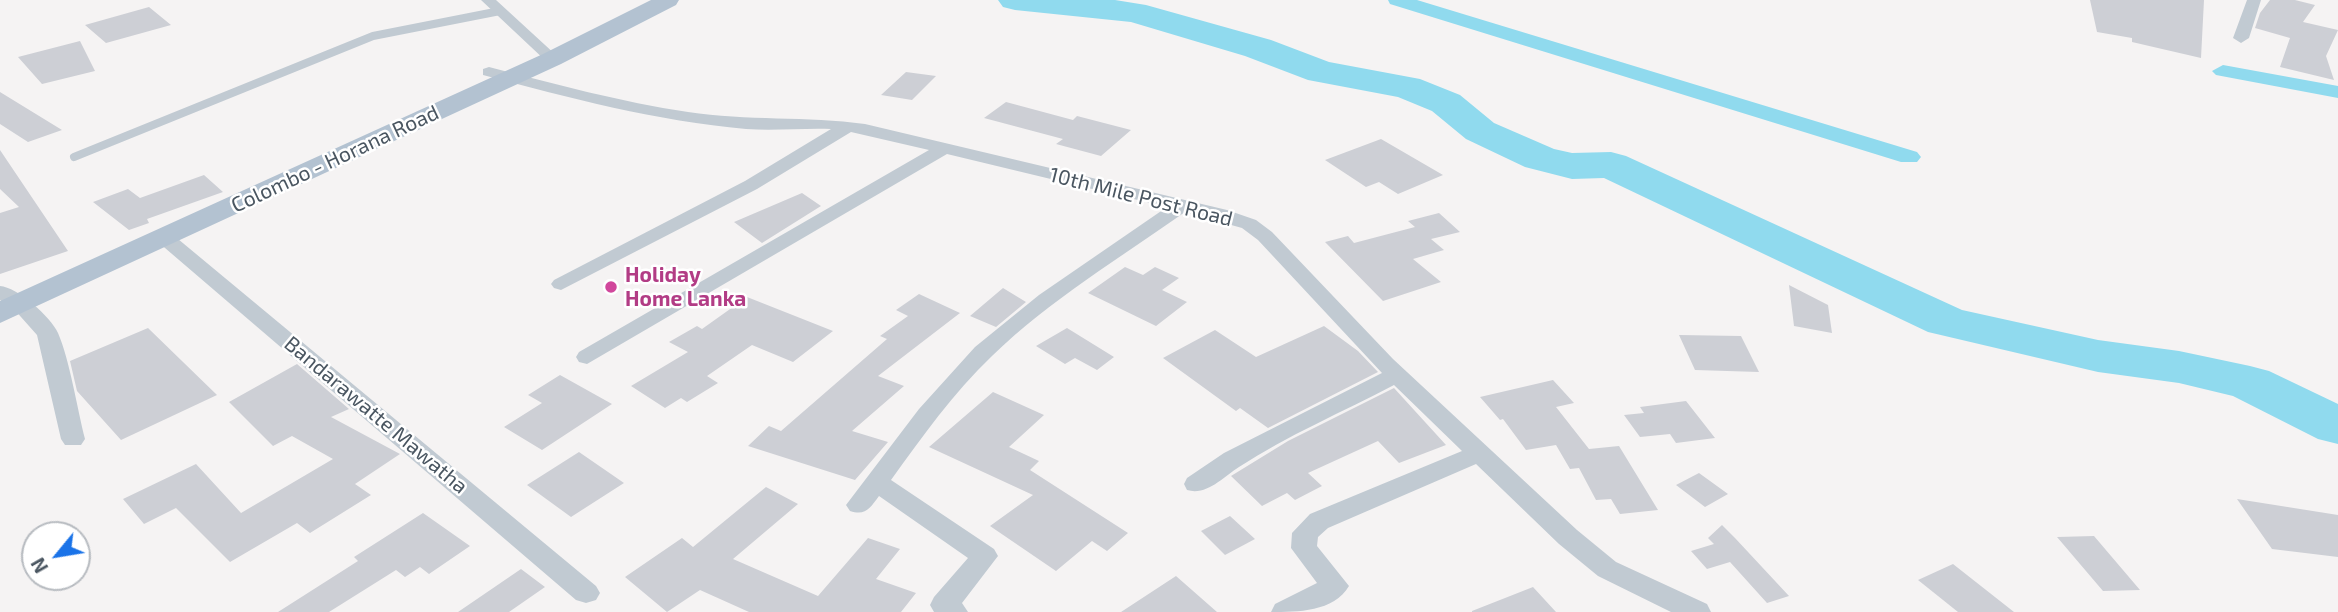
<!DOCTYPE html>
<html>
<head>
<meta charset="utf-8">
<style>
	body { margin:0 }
	#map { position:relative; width:2338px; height:612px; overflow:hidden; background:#f5f3f3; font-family:"Exo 2",sans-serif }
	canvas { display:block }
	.north { position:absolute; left:21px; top:521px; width:70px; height:70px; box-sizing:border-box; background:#fff; border:2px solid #b7bbc0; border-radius:50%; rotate:240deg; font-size:19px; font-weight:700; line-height:28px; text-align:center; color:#4a5661 }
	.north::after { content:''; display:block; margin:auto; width:24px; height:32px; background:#1a73e8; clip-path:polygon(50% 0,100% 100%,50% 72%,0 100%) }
</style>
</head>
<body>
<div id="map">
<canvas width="2338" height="612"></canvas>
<div class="north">N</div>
</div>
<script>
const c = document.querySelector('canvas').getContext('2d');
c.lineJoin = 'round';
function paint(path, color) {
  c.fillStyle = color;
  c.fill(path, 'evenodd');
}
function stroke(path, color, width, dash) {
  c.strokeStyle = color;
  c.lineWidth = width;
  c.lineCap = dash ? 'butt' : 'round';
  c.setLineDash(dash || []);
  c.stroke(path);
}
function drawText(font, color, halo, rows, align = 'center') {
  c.font = font + ' "Exo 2",sans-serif';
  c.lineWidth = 5;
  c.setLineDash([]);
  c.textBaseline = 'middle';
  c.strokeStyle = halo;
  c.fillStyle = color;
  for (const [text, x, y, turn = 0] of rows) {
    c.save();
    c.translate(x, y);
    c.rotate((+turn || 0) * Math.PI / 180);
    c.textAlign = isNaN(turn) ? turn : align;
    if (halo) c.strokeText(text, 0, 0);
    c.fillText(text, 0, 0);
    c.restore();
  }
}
paint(new Path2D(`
	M1388,0H1417L1917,152L1921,157L1917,162H1901L1390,4Z
	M2223,65L2338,86V98L2216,75L2212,71Z`), '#90daee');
paint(new Path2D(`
	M998,0H1115L1146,5L1271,40L1329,62L1420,79L1460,95L1494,123L1554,149L1572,153L1611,152L1626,156L1962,310L2098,340L2179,351L2250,366L2269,371L2338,404V444L2318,439L2233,396L2179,383L2098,372L1928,332L1604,178L1572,179L1525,167L1466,139L1432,111L1398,97L1308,80L1245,56L1131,22L1015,10L1003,7Z`), '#90daee');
paint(new Path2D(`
	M2090,0H2204L2201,58L2132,42V38L2097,32Z
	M2270,0H2295L2315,5L2303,22L2338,30L2326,56L2334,80L2280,67L2290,38L2255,28L2260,13Z
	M149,7L171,25L106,43L85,25Z
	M80,41L95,71L42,84L18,57Z
	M906,72L936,76L912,100L881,95Z
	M0,92L62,130L28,142L0,124Z
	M1006,102L1073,120L1077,116L1131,130L1101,156L1056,144L1063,139L984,118Z
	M1381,139L1443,175L1398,194L1379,182L1366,187L1325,160Z
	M0,150L68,251L0,274V213L19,207L0,189Z
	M204,175L223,192L147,219L149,223L129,230L93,202L128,189L140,198Z
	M802,193L821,206L762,243L734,222Z
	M1439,213L1460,232L1431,239L1444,250L1413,259L1441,282L1383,301L1325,242L1348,236L1354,243L1415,227L1408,221Z
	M1125,267L1143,275L1155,267L1179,278L1162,290L1187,302L1156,326L1088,293Z
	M1789,285L1828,305L1832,333L1794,326Z
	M1003,288L1026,302L996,327L970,316Z
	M919,294L960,313L878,376L904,386L852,431L888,442L855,480L748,446L769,426L781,431L887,339L880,336L908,316L896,310Z
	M747,297L833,331L793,362L752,345L707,376L718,383L687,402L681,398L665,408L631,386L688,352L669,342L697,326L702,329Z
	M1324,326L1358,351L1378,372L1268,428L1240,408L1236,411L1163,358L1215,330L1256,357Z
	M148,328L217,395L121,440L77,391L70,361Z
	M1067,328L1114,357L1097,370L1075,358L1065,364L1036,346Z
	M1679,335L1741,336L1759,372L1695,370Z
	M297,364L349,409L331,417L400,454L355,484L371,495L310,533L297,523L230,562L176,508L144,524L123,499L196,464L241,513L333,459L292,436L273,446L229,402Z
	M560,375L612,404L542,450L504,427L542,403L528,395Z
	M1553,380L1574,403L1556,407L1589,449L1619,446L1658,510L1620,514L1611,499L1596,500L1579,468L1570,469L1556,445L1526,450L1503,419L1500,420L1480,397Z
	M1394,388L1446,445L1399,463L1378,441L1308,473L1322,486L1295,500L1287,493L1262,506L1231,476L1288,441Z
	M993,392L1044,415L1009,447L1039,461L1030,470L1128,533L1107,551L1092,541L1056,571L990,526L1033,495L929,447Z
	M1686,401L1715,438L1676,443L1670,434L1640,437L1624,415L1644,413L1640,407Z
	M579,452L624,483L571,517L527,485Z
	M1699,473L1728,494L1705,507L1676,485Z
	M766,487L798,504L733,559L818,596L868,538L900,549L876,579L916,593L901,612H749L700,590L667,612L625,577L682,538L693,547Z
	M2237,499L2338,515V557L2272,549Z
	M423,513L470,546L429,574L420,567L405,577L396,570L329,612H278L358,561L354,557Z
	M1230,516L1255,539L1225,555L1201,531Z
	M1722,525L1735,538L1789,596L1767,603L1730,562L1707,569L1691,551L1714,544L1708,538Z
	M2094,536L2140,590L2103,591L2057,537Z
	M1953,564L2014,612H1958L1918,580Z
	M521,569L545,587L509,612H458Z
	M1176,576L1217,612H1121Z
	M1533,587L1556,612H1472V611Z`), '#cdcfd5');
stroke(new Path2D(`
	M74,157L373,36L500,11`), '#c1cad2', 8);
paint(new Path2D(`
	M481,0H496L557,56V62H547Z
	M2247,0H2261L2249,38L2241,43L2233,38Z
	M489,67C555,84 621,102 688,112C747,121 807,116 865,124L1227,210L1256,220L1272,232L1393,359L1577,530L1616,562L1707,604L1711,612H1671L1598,576L1559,544L1476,464L1328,528L1318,537L1317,546L1349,586C1334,612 1297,612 1271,612L1275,604L1317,583L1291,548L1292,533L1310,514L1462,451L1394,385C1343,412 1288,435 1239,467C1223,477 1207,496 1187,490L1184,484L1187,478L1224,453L1382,373L1258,240L1242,228L1185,212C1120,258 1050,300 992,356C953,393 922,437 891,480L994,549L998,556L962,603L968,612H934L930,605L934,597L968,558L879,496C870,508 866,516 850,511L846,505L919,409L975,347L1039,295L1167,207L947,154L587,364L579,362L576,357L579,352L929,150L851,132L757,189L561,290L554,288L551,284L554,280L745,181L831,129C803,128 774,131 746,129C657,121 569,98 483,75V69Z
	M165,232L172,234L596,586L600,593L596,600L586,603L576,600L158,242L155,238Z
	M0,286C17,287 51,317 58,333C70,361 77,408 85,439L81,445H65L61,439L37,335L13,308L0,300Z`), '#c1cad2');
paint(new Path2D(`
	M651,0H679L676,5L561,64L0,323V301L543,54Z`), '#b3c2d1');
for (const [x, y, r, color] of [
	[611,287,7,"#d1479c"]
]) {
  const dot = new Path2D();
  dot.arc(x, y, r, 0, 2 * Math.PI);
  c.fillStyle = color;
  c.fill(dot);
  stroke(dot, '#fff', 2.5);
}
drawText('21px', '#4a5661', '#fff', [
	["Colombo - Horana Road",335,159,-25],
	["10th Mile Post Road",1141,197,14],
	["Bandarawatte Mawatha",376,415,40]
]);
drawText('bold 21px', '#b23c85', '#fff', [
	["Holiday",625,275],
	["Home Lanka",625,299]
], 'left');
</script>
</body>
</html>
